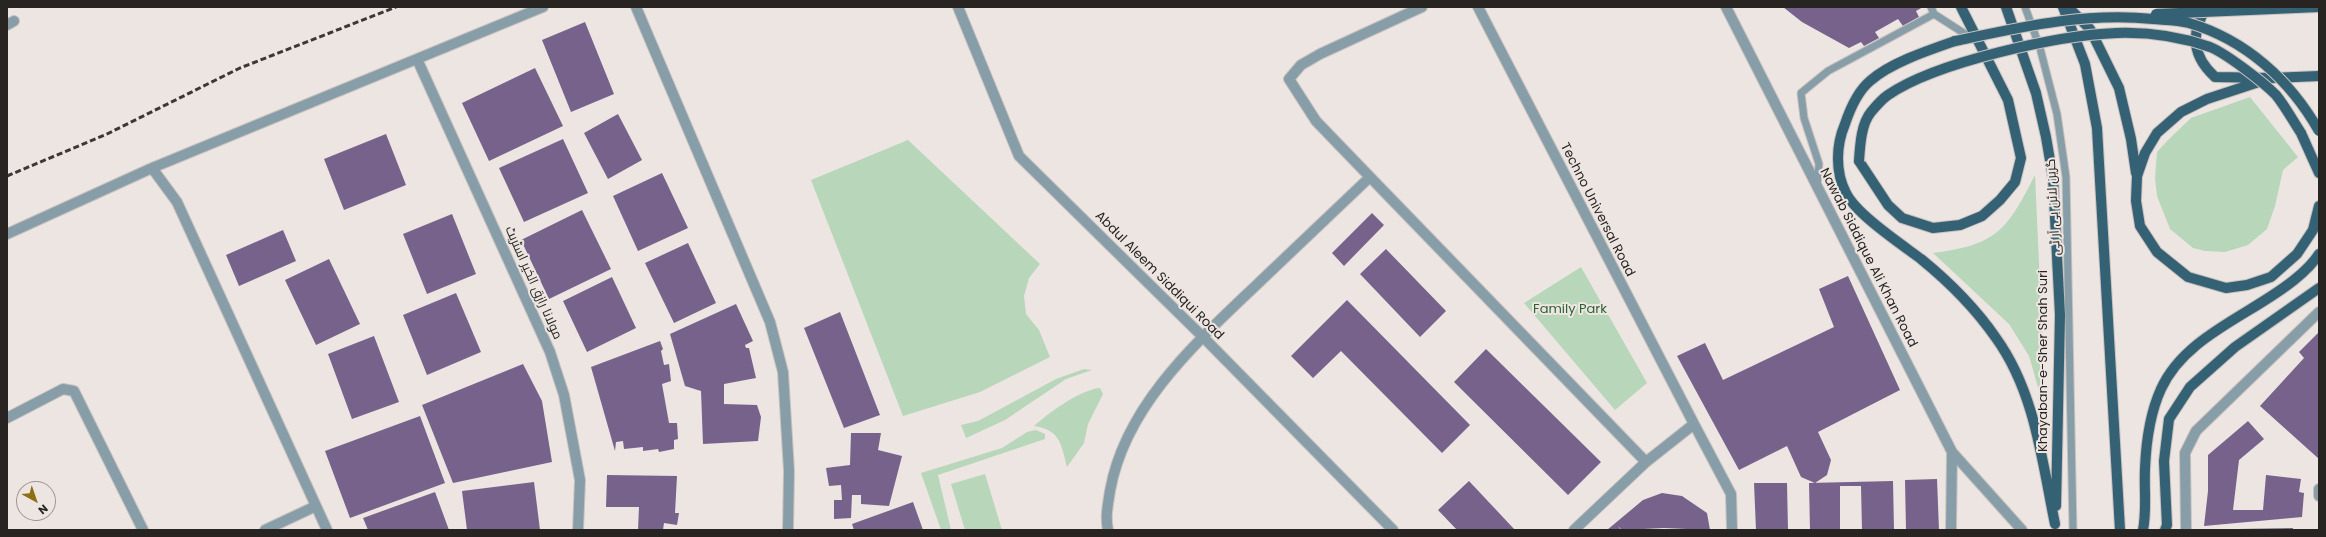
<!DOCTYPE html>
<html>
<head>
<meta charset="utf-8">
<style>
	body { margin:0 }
	#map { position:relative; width:2326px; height:537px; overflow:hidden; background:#ede5e1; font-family:Poppins,sans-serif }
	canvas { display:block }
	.frame { position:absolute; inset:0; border:8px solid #272422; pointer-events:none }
	.north { position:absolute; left:16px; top:481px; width:40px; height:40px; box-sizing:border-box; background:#ede5e1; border:1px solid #9e9895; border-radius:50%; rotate:140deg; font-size:11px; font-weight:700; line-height:16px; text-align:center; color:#272422 }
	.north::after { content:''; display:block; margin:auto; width:14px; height:18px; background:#8e7014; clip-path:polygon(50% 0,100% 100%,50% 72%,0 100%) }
</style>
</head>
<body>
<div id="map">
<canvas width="2326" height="537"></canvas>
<div class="frame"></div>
<div class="north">N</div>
</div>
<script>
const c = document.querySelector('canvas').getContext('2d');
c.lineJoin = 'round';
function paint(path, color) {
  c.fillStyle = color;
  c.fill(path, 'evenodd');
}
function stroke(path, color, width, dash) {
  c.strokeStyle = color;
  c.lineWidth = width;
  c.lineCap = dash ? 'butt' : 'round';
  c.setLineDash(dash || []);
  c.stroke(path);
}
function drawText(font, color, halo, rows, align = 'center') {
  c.font = font + ' Poppins,Cairo,sans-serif';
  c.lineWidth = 4;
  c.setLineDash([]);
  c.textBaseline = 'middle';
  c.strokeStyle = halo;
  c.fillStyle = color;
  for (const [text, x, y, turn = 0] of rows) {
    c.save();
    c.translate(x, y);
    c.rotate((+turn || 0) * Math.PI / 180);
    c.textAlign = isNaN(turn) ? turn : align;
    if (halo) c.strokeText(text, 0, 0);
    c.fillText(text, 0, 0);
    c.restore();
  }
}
paint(new Path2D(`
	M2250,97L2298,157L2283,170L2275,206L2267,229L2248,245L2225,252L2205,251L2193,248L2170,229L2157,196L2155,178L2157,152L2168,140L2191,118Z
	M908,140L1040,264L1029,278L1024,296L1026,314L1039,330L1050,357L980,392L903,416L811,180Z
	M2035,175L2046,415L2029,356L2009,324L1933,253C1997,245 2007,230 2035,175Z
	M1581,267L1647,383L1615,410L1524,303Z
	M1084,369L1092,370L1066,379L1005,420L966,438L961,425L978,421L1056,379Z
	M1100,388L1103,394L1088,424L1084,443L1067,467C1061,443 1060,430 1034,426C1049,413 1079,390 1100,388Z
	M1036,430L1045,434V439L938,475L951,530H941L921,473L1002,448L1027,432Z
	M985,474L1002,530H965L951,484Z`), '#b8d6ba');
paint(new Path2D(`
	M1783,7H1923L1916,11L1919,17L1903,26L1898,19L1875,32L1879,38L1864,46L1861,42L1849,48L1802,22Z
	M585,22L614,94L571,112L542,40Z
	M535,68L563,126L489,161L462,103Z
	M618,114L642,160L608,179L584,133Z
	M386,134L406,185L344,210L324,159Z
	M563,139L588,193L524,222L499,168Z
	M662,173L688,228L638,251L613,196Z
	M582,210L611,269L549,299L521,240Z
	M1372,213L1384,225L1344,266L1332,253Z
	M452,214L476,274L427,294L403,234Z
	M283,230L296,261L239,286L226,255Z
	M688,243L716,303L674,323L645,263Z
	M1386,249L1446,311L1420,337L1360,274Z
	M329,259L360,324L316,345L285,280Z
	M1848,276L1900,390L1818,432L1831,460L1827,475L1815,483L1801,477L1787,446L1739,470L1677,356L1705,343L1723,380L1834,327L1819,289Z
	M612,277L636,328L587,352L563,301Z
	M456,293L481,352L427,375L403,315Z
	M1347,300L1470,425L1442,453L1341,351L1313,378L1291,356Z
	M736,304L753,341L745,345L746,348H749L756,378L724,384V404L757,405L761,417L758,441L703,444L701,391L685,386L670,334Z
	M840,312L880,415L844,428L804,328Z
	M2319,332V459L2260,406L2304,358L2299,352Z
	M374,336L399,402L352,419L328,354Z
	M660,341L663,349L661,351L664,365L669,364L671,381L662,384L669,423H677L678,439L674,440V449L659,452L658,449L643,451V447L624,449L623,441L616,442L615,451L591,367Z
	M1486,349L1601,462L1568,495L1454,382Z
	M523,364L542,401L552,462L453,483L422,405Z
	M420,416L445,483L350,518L325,451Z
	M2248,421L2264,439L2239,460L2233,510H2263L2266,475L2301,479L2299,492L2304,493L2302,517L2204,526L2208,491V455Z
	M851,433H881L878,450L902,456L889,506L861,504V495H852L851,518L834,519V500H842L841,485L829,486L826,468L850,465Z
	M607,475L677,476L675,513H679L677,525L664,523L663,530H638L639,507H606Z
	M1937,479L1939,530H1906L1905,480Z
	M1469,481L1515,530H1457L1438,510Z
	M1893,481L1894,530H1862L1861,486H1840V530H1810L1809,483Z
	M534,482L540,530H467L462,491Z
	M1754,483H1787L1788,530H1756Z
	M435,492L449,530H368L363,518Z
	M1662,493L1682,496L1707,513L1710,530L1664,528L1622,530L1618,526L1621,530H1607L1643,500Z
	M913,502L923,530H854L852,524Z
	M2293,528V530H2238V529Z`), '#77628c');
const service = new Path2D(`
	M2025,7L2040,48L2057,114L2066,177L2073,530
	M1934,14L1973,39
	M1817,185L1819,164L1804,118L1801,93L1828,71L1934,14L1931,7`);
const minor = new Path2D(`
	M636,7L770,322L783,372L789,471L788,530
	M958,7L1019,156L1203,337L1393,530
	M1478,7L1694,424
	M1726,7L1952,452L1951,530
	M7,25L14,21
	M417,59L550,352L564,395L580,480L578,530
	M152,168L177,202L327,530
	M1370,177L1646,462L1574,530
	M7,234L152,168L543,7
	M7,418L63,389L74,391L143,530
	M1952,452L2022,530
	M1646,462L1694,424L1731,494L1732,530
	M2319,489V496
	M265,530L316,506
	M1108,530C1105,516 1108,505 1110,491C1126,400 1206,334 1269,273C1303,241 1336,209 1370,177L1316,121L1289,79L1301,65L1320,54L1422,7
	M2186,530L2185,453L2196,431L2319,312`);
const primary = new Path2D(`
	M2006,7L2036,93L2046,137L2053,178L2060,315L2056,506
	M2063,7L2085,64L2097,128L2120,530
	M2068,7L2090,29L2119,88L2131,139L2136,173
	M2207,7C2190,33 2192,56 2215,77L2271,78L2319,76
	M1955,41C1929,50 1890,63 1870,81C1857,92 1850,109 1845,124C1836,145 1835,172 1846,193C1856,214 1901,244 1921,259C1948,281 1976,309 1996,338C2035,392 2042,461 2055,524
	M2271,78L2207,99L2181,112L2157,133L2145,153L2137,176L2136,201L2140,226L2157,252L2188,277L2226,288L2247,285L2271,277L2297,254L2313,230L2319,206
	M2301,133L2319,173
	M1859,161L1888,205L1902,218L1933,228L1960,225L1982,216L2000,200L2015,182L2021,158L2008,100L1961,7
	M2143,530C2147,510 2144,490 2145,469C2146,443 2150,413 2161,389C2185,336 2251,315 2294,280C2304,272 2312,265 2319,254
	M2165,530L2167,525L2164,461L2169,419L2190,387L2235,347L2319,288`);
stroke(service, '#c9c2bf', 9);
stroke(minor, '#c9c2bf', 12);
stroke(primary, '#c9c2bf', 12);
stroke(service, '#879ea9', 7);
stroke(minor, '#879ea9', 10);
stroke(primary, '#356175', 10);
stroke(new Path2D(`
	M7,176L107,134L240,68L396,7`), '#3b3836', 3, [6, 3]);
const primaryBridge = new Path2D(`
	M2156,14L2319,7
	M1955,41C2021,27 2085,12 2153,19C2164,20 2178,20 2189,23C2246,40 2290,80 2319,131
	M1859,161C1860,146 1861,124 1871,112C1876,106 1882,99 1888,95C1936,62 2059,35 2117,33C2148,32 2181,37 2210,47C2227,54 2263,82 2276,95C2285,106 2293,121 2301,133`);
stroke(primaryBridge, '#c9c2bf', 12, []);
stroke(primaryBridge, '#356175', 10);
drawText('13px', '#272422', '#ede5e1', [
	["گرین لائن بی آر ٹی",2054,207,-93],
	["Techno Universal Road",1597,210,63],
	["Nawab Siddique Ali Khan Road",1868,258,63],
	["Abdul Aleem Siddiqui Road",1159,276,45],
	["مولانا رازق الخیر اسٹریٹ",533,283,66],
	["Khayaban-e-Sher Shah Suri",2044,361,-90]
]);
drawText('13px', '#2b6432', '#ede5e1', [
	["Family Park",1570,310]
]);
</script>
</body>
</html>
